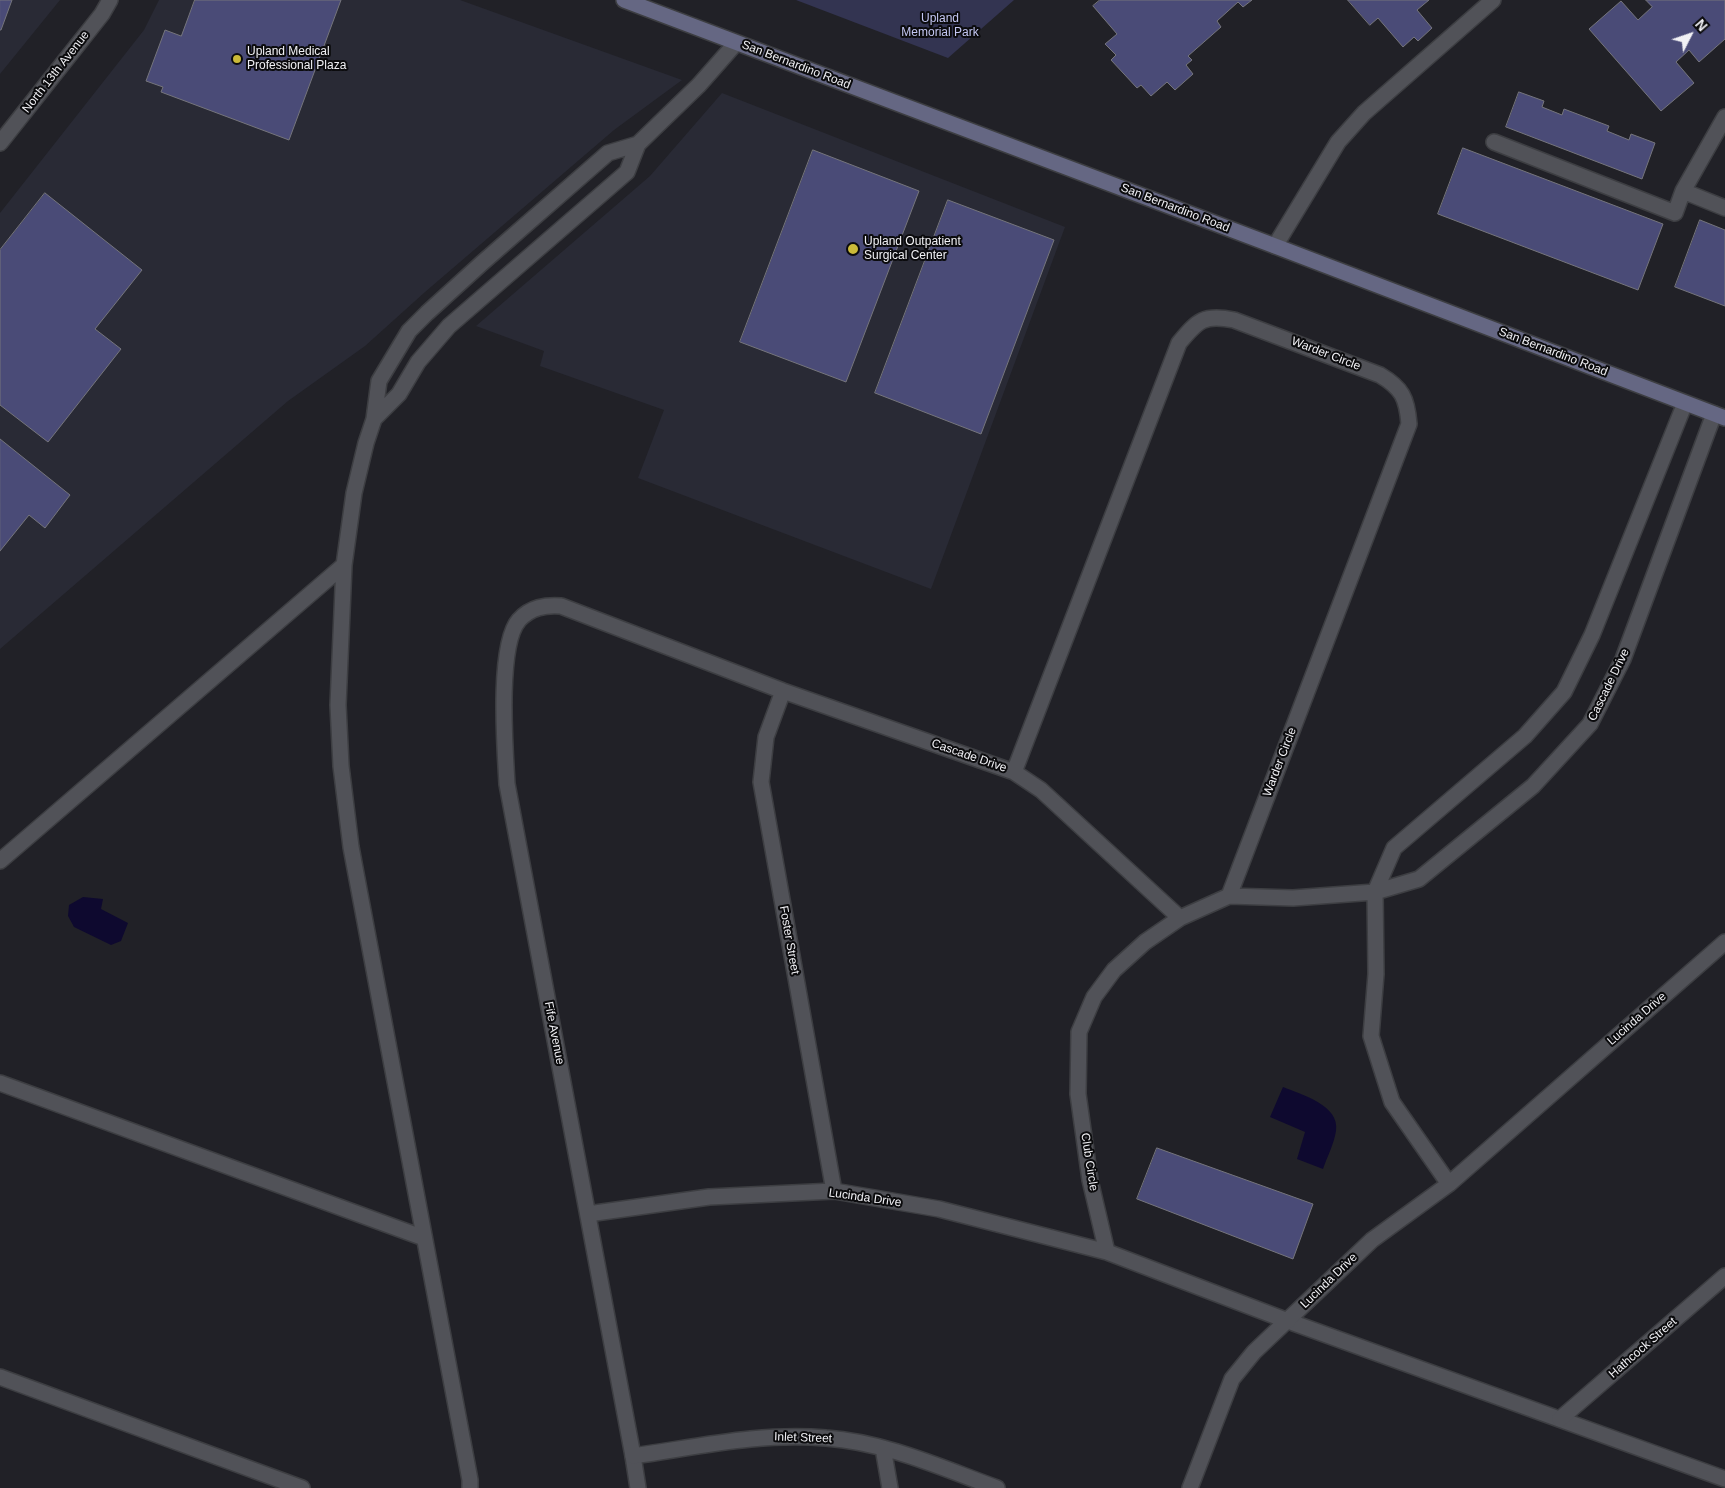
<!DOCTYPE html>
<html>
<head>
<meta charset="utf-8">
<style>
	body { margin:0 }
	#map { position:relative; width:1725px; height:1488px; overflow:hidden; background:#212127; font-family:Helvetica,sans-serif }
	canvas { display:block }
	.north { position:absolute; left:1665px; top:10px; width:50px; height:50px; -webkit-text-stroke:4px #0b0b0d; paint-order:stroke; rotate:49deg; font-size:14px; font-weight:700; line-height:20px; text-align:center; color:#f1f1f5 }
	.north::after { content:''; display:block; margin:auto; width:18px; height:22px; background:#f1f1f5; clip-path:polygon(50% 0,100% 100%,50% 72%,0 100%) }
</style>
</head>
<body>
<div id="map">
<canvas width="1725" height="1488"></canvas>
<div class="north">N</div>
</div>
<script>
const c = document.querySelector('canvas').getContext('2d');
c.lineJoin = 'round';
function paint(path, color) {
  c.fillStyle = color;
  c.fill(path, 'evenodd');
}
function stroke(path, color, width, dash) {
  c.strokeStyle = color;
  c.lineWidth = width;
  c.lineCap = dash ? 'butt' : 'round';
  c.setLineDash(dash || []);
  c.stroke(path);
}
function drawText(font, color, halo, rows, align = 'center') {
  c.font = font + ' Helvetica,sans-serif';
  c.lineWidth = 4;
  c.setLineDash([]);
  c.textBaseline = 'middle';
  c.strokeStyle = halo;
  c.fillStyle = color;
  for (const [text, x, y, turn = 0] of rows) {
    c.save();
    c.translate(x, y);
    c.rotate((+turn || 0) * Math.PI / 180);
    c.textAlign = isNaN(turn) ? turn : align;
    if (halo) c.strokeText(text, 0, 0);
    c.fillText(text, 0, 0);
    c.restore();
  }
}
paint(new Path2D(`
	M0,0H60L0,74Z
	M159,0H460L682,80L614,130L425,292L365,346L288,401L0,649V213L144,30Z
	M722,93L1065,227L931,589L638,478L664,410L540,366L544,351L476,326L650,176Z`), '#292a35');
paint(new Path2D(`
	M796,0H1014L948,58Z`), '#333451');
paint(new Path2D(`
	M83,897L103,899L101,909L128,923L121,941L111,945L74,927L68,916L69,905Z
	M1283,1087C1302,1095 1340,1105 1336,1131C1334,1144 1327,1157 1323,1169L1297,1159L1305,1132L1270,1117Z`), '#0e092f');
const building = new Path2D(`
	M0,0H12L1,30H0Z
	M195,0H341L289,140L161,92L163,87L146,81L165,30L181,36Z
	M1100,0H1252L1243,7L1238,2L1217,21L1221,27L1188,56L1192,60L1186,65L1193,74L1175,90L1167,82L1151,96L1141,85L1137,88L1111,60L1116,55L1105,44L1117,34L1093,6Z
	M1348,0H1429L1417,10L1432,28L1418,41L1414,37L1403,47L1378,18L1370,25Z
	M1646,0H1725V39L1699,62L1689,50L1676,62L1694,83L1661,111L1589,29L1621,1L1638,20L1652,7Z
	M1519,92L1544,101L1542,107L1562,115L1564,109L1609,126L1607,131L1629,140L1631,134L1655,143L1642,179L1506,127Z
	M1463,148L1663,224L1638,290L1438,214Z
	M813,150L919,191L846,382L740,342Z
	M45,193L142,270L95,329L121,349L48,442L0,405V250Z
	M948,200L1054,240L981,434L875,393Z
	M1700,220L1725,230V306L1675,287Z
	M0,439L70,495L45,528L29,515L0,551Z
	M1157,1148L1313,1204L1293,1259L1137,1199Z`);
paint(building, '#4a4b77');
stroke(building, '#75757c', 1);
const lane = new Path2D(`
	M1725,117L1683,191L1725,208
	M1494,142L1675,213L1683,191
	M1275,246L1338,142L1364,113L1493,0
	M1288,1321L1725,1479
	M633,1456L638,1488`);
const street = new Path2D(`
	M0,143L102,14L110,0
	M374,419L399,394L418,362L449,326L627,172L638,144L699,85L736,43
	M344,565L338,705L341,766L351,847L470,1480V1488
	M783,691L766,737L761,782L834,1191
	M1014,772L1179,343C1198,320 1204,314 1234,320L1380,375C1402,388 1407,398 1409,424L1229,896
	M0,861L344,565L354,493L366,443L374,419L379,381L409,331L427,313L482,263L608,153L638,144
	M0,1083L424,1238
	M1449,1184L1392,1102L1371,1036L1376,974L1375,892L1394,848L1525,736L1564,692L1592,635L1685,403
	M588,1214L709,1197L834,1191L939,1209L1107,1252
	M1288,1321L1107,1252L1090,1180L1078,1094L1079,1032L1094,997L1114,970L1145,942L1180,918L1229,896L1293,898L1375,892L1419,879L1533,786L1590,724L1623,659L1714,414
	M0,1377L302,1488
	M1560,1419L1725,1276
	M883,1448L890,1488
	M997,1488C942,1468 885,1442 826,1438C762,1432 697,1447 633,1456L507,784C505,749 497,645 519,620C531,607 545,605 561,606L783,691L1014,772L1041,790L1180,918
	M1190,1488L1232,1379L1254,1352L1372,1240L1449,1184L1725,942`);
const secondary = new Path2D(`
	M624,0L1275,246L1725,418`);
stroke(lane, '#3d3e42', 18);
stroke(street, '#3d3e42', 18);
stroke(secondary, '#3d3e42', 18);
stroke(lane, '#515258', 15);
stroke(street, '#515258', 15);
stroke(secondary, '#656783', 15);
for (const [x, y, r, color] of [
	[237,59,5,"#cbba39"],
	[853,249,6,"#cbba39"]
]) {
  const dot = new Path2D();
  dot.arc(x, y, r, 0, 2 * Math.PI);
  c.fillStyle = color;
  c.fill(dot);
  stroke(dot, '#0b0b0d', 2);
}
drawText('12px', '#c4c7f3', '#0b0b0d', [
	["Upland",940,19],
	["Memorial Park",940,33]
]);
drawText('12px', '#f1f1f5', '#0b0b0d', [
	["Upland Medical",247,52],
	["Professional Plaza",247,66],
	["Upland Outpatient",864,242],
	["Surgical Center",864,256]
], 'left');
drawText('12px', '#f1f1f5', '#0b0b0d', [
	["San Bernardino Road",796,65,21],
	["North 13th Avenue",56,72,-52],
	["San Bernardino Road",1175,208,21],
	["San Bernardino Road",1553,352,21],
	["Warder Circle",1326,354,21],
	["Cascade Drive",1609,685,-64],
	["Cascade Drive",969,756,19],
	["Warder Circle",1280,762,-69],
	["Foster Street",789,940,80],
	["Lucinda Drive",1637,1019,-41],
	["Fife Avenue",554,1033,79],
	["Club Circle",1089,1162,81],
	["Lucinda Drive",865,1198,8],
	["Lucinda Drive",1329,1281,-44],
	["Hathcock Street",1643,1348,-41],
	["Inlet Street",803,1438,2]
]);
</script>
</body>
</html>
